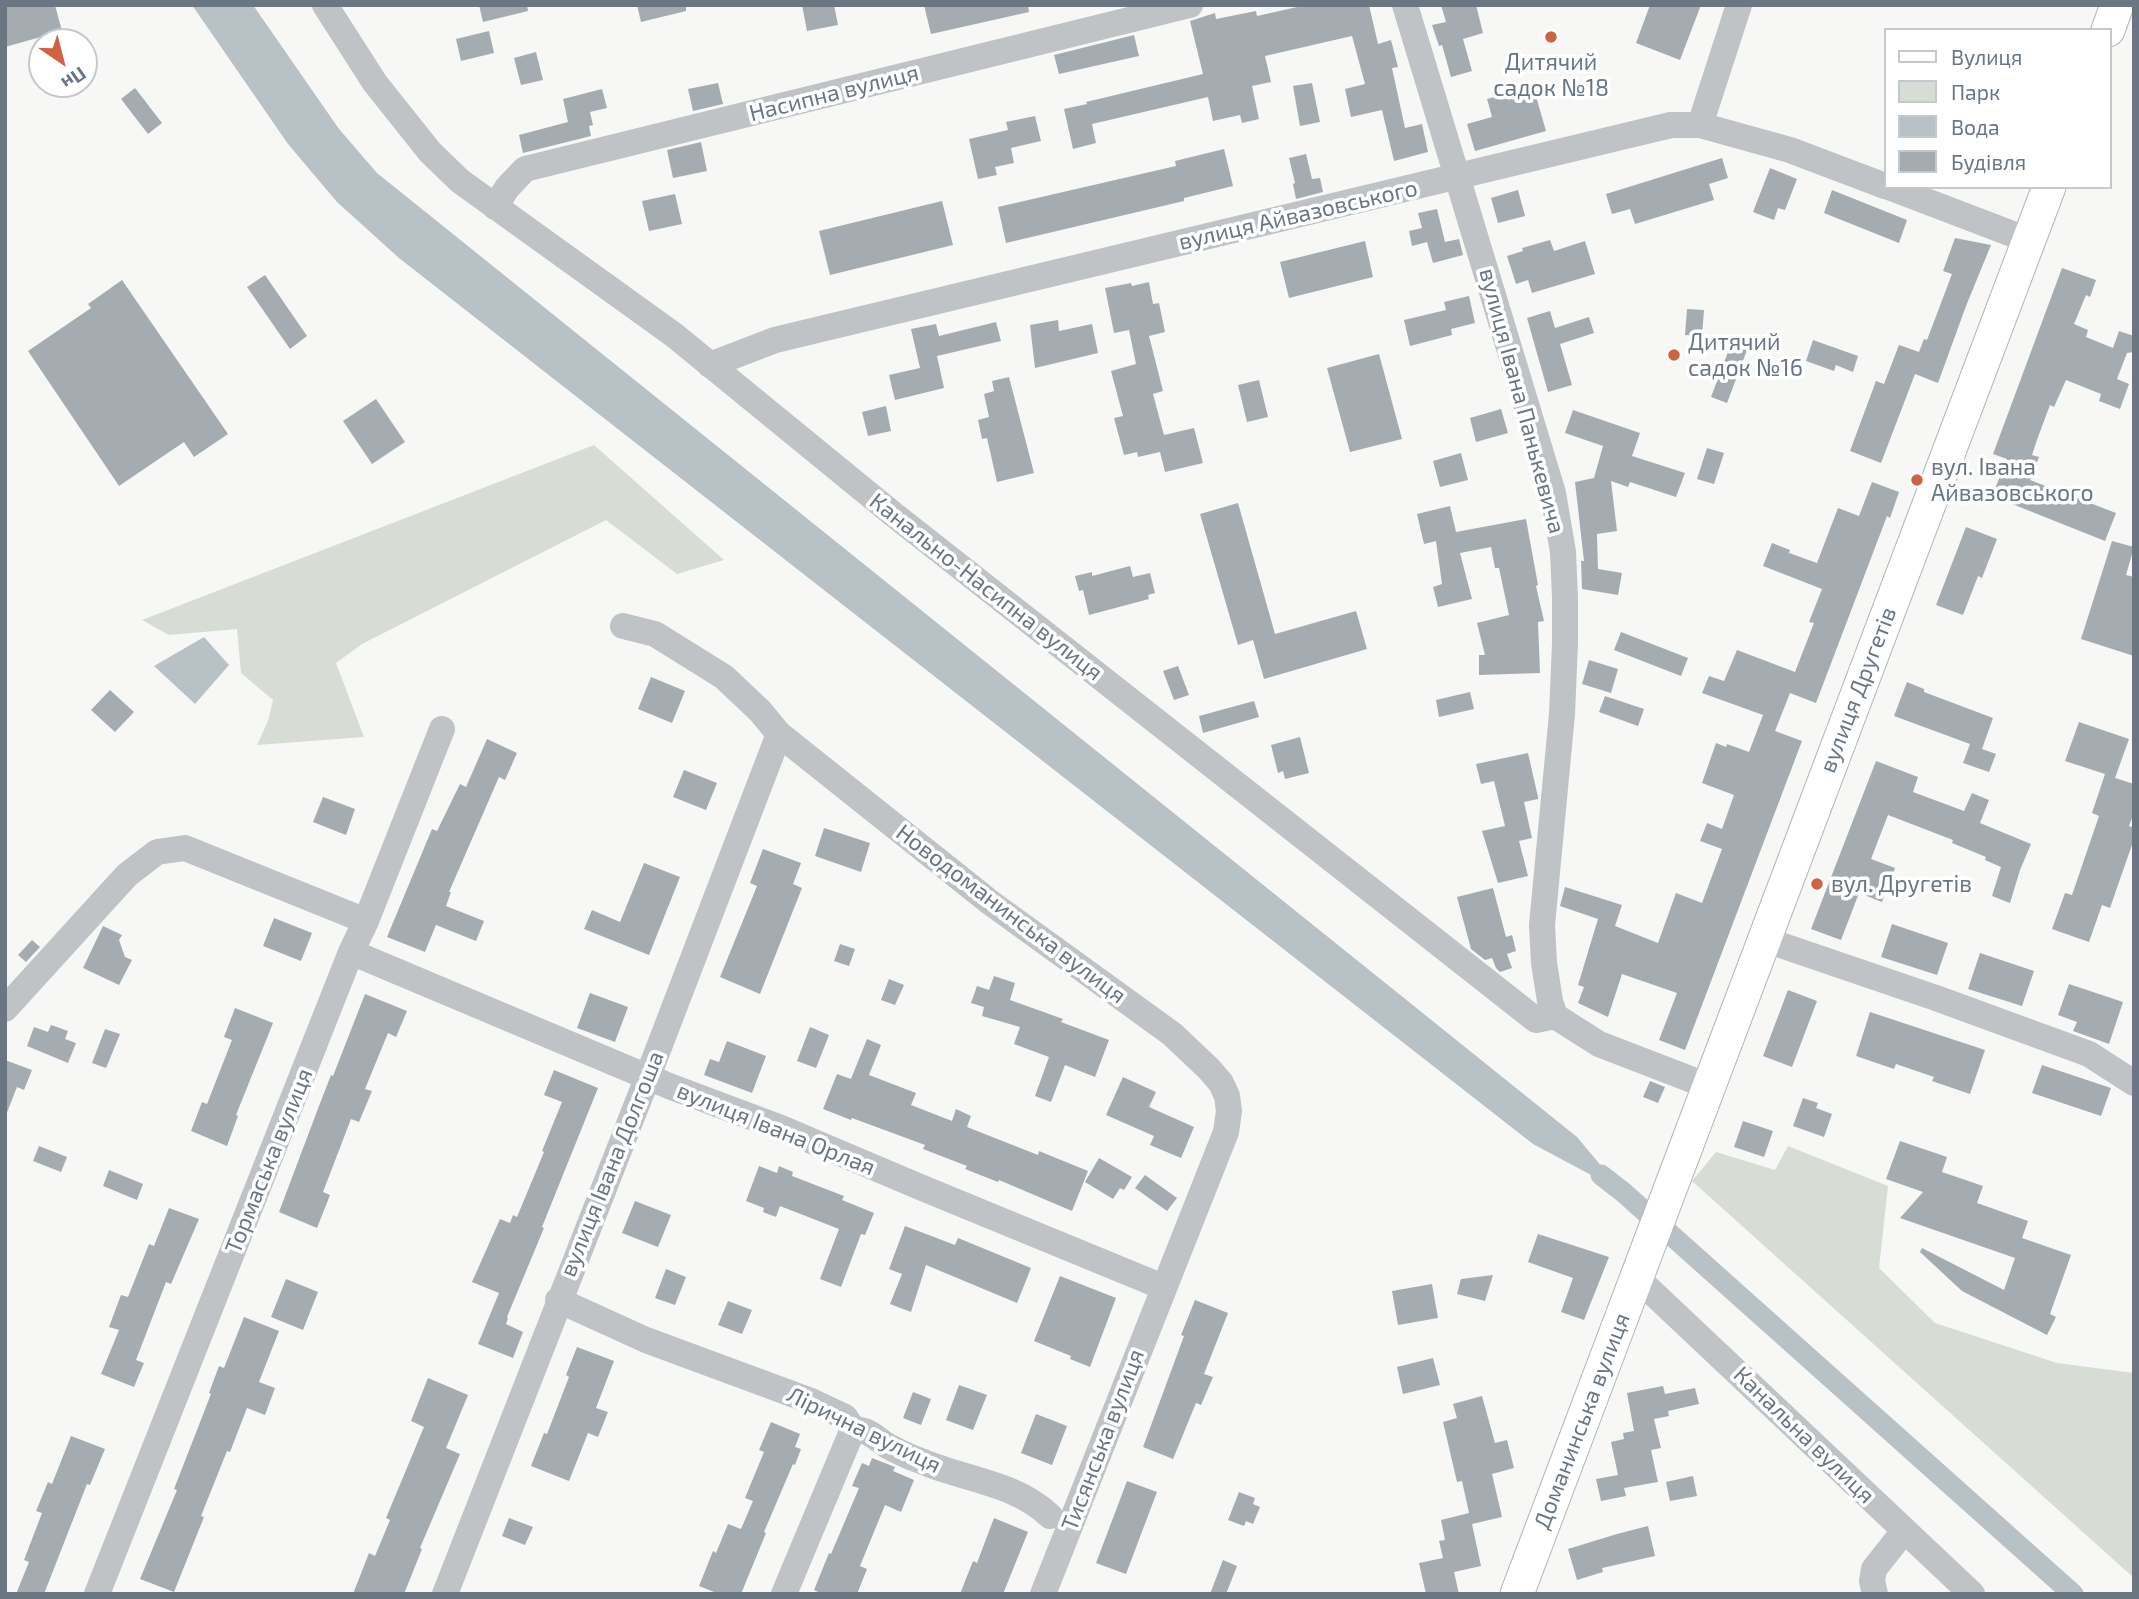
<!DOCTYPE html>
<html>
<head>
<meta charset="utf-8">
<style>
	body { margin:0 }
	#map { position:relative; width:2139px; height:1599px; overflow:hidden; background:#f7f7f5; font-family:"Exo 2",sans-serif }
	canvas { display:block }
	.frame { position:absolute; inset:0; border:7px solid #6a7782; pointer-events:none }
	.legend { position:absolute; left:1884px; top:28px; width:228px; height:161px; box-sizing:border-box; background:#fff; border:2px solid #c3c9cd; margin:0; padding:9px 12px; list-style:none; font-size:21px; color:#6a7782 }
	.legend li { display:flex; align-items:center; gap:14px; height:35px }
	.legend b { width:35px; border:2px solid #c3c9cd }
	.north { position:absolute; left:28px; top:28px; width:70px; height:70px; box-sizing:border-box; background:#fff; border:2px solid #c3c9cd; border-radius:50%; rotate:145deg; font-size:19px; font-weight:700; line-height:28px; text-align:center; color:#6a7782 }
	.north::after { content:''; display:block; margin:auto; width:24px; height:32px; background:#ce643f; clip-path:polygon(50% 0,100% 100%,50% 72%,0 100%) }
</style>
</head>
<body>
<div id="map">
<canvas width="2139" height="1599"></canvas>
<div class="frame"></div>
<ul class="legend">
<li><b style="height:9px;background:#fff"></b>Вулиця</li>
<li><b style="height:19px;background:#d7dcd5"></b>Парк</li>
<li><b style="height:19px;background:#b8c1c6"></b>Вода</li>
<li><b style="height:19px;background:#a5acb1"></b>Будівля</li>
</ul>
<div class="north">Пн</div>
</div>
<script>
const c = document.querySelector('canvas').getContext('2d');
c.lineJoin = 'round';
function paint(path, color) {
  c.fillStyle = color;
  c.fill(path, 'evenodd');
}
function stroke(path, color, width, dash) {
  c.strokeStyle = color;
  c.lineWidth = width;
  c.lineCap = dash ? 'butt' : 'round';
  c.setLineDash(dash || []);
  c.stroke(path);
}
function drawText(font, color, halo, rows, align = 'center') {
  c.font = font + ' "Exo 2",sans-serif';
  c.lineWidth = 7;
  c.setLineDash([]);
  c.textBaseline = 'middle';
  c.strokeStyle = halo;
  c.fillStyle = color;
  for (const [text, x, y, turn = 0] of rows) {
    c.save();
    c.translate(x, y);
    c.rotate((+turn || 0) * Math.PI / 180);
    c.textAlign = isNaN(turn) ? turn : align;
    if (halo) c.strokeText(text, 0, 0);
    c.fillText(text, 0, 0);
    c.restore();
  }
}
paint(new Path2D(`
	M594,445L724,560L677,574L606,520L362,644L336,663L364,737L257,745L268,721L273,700L241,673L237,629L169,635L142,620Z
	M1788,1146L1888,1186L1879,1268L1935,1323L2057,1363L2134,1373V1578L1692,1181L1716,1152L1775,1170Z`), '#d7dcd5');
paint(new Path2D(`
	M192,5H253L339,129L377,173L1577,1137L1623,1192L1533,1144L399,258L337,202L288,144Z
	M204,637L229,665L195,704L154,666Z`), '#b8c1c6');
stroke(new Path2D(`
	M1601,1175L1623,1192L2073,1594`), '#b8c1c6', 21);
paint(new Path2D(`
	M5,5H55L62,31L5,47Z
	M479,5H527L528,11L483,22Z
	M637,5H686V11L641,22Z
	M802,5H834L838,25L807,31Z
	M924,5H1028L1029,12L931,34Z
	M1306,5H1369L1378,44L1391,40L1398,67L1392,68L1405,128L1422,124L1428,152L1394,161L1382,110L1351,117L1345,89L1365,84L1352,36L1265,56L1271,82L1252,86L1259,119L1242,123L1240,115L1213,121L1208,97L1092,124L1096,143L1073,149L1064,109L1087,104L1086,102L1203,74L1190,21L1215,13L1216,19L1256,11L1257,16Z
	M1441,5H1476L1483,33L1463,39L1472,71L1451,77L1442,45L1439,46L1432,25L1446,22Z
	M1650,5H1701L1680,60L1636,43Z
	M489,31L494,53L461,61L456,39Z
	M1134,35L1139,56L1059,74L1054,55Z
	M536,52L543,80L521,85L514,58Z
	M718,83L723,104L693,111L688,89Z
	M1312,83L1320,122L1300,126L1293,86Z
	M1533,86L1546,131L1475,151L1467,124L1492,117L1487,99Z
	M135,88L162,123L148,134L121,99Z
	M602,89L607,108L590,112L593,125L589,126L591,136L523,153L519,135L568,122L563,99Z
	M1035,116L1041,141L1011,148L1014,163L995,167L997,175L978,179L969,139L1008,130L1006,122Z
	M701,142L707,171L673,178L667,150Z
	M1224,149L1233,186L1184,198V201L1006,243L998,207L1176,166L1175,161Z
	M1306,154L1312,179L1320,178L1323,192L1296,199L1293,184L1295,183L1289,158Z
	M1722,158L1728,178L1709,184L1714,200L1635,224L1630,209L1612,214L1606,194Z
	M1770,168L1797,179L1785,210L1778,208L1774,220L1753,212Z
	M1518,190L1525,216L1498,223L1491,198Z
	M1832,190L1907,220L1899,243L1824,213Z
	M675,194L682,224L649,231L642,201Z
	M942,201L953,245L830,275L819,231Z
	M1437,209L1445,242L1459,239L1463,255L1433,263L1427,242L1412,246L1409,231L1422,228L1418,213Z
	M1955,238L1991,245L1966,306L1938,383L1915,374L1881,463L1850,451L1876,381L1884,384L1899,345L1919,352L1924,339L1927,340L1952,274L1943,271Z
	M1550,240L1554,251L1585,241L1595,274L1532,293L1528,280L1516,284L1507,256L1523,251L1522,248Z
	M1365,241L1373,277L1289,298L1280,262Z
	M2062,268L2096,280L2090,297L2086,295L2074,324L2088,330L2086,337L2113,348L2119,331L2134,336V352L2127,353L2117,379L2129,384L2120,409L2099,401L2101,394L2066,380L2054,407L2050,405L2038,437L2032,455L2039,457L2030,480L2116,513L2105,541L1992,496L2007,459L1993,454Z
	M265,275L307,336L290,349L247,287Z
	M122,280L228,434L194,457L184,442L119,486L28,351L91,308L88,304Z
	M1149,282L1153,304L1159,303L1165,332L1149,336L1163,391L1153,394L1164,435L1194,428L1203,463L1165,472L1160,452L1138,457L1137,452L1124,455L1114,418L1123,416L1111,371L1136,364L1129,330L1114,333L1105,288L1131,283L1132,286Z
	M1469,296L1475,323L1451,329L1452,335L1410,346L1404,320L1446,310L1444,302Z
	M1687,309L1704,310L1702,336L1685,335Z
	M1550,311L1555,328L1589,317L1594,333L1560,344L1572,385L1548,392L1527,318Z
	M1058,320L1059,331L1092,324L1098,353L1035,368L1030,325Z
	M996,322L1001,341L937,356L944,388L895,400L889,375L920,368L911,329L936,324L939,336Z
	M1813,340L1858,356L1853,372L1836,365L1834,371L1806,361Z
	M1731,344L1747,350L1727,403L1711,397Z
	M1379,354L1402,439L1350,452L1327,368Z
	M1009,377L1034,473L997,482L987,438L982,439L978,420L989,417L984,394L994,391L992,381Z
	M1259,380L1268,417L1247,422L1238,385Z
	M376,399L405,442L372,464L343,421Z
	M886,406L891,431L868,436L862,412Z
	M1501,409L1508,433L1476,442L1470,418Z
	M1573,410L1640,433L1632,456L1685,473L1676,497L1630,482L1628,487L1611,481L1617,531L1597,534L1598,569L1622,573L1618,595L1582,589L1581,561H1584L1575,482L1594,478L1603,446L1565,433Z
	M1707,448L1724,453L1714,484L1697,479Z
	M1461,453L1468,480L1440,487L1433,461Z
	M1872,482L1899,492L1890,518L1887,516L1816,703L1790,693L1775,731L1802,741L1685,1050L1659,1040L1677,993L1622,974L1608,1017L1578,1003L1584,987L1578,985L1598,919L1560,906L1565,887L1622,905L1615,926L1658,943L1676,893L1702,903L1722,849L1700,841L1707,823L1722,829L1734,795L1702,783L1716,743L1726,747L1727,744L1749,752L1763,715L1702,693L1709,676L1724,681L1737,650L1795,672L1814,623L1809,622L1822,589L1763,566L1772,543L1790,550L1789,553L1817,563L1838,508L1859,516Z
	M1238,503L1275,634L1356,611L1367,649L1264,679L1253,640L1238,645L1200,514Z
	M1450,506L1456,532L1526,519L1538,585L1536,586L1544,621L1538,622L1540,673L1479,675V655H1485L1477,623L1509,615L1499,568H1495L1491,547L1460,553L1472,599L1438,607L1433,587L1442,584L1436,541L1424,544L1417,514Z
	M1966,527L1997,539L1982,578L1978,576L1963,615L1936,605Z
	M2112,541L2134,547L2126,575L2134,577V656L2081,639Z
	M1130,566L1133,577L1150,573L1155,593L1148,595L1149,599L1089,615L1083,590L1079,591L1075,576L1092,572V576Z
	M1621,632L1688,658L1681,676L1614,650Z
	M1589,660L1618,669L1611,693L1582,684Z
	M1178,666L1189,695L1174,700L1163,671Z
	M651,677L685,691L672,723L638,709Z
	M1907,682L1924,689V692L1993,718L1982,749L1996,754L1989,772L1963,763L1970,744L1894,716Z
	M110,690L134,712L115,732L91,710Z
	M1470,692L1474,709L1439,717L1436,700Z
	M1605,696L1644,709L1638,726L1599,712Z
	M1254,701L1259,717L1203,733L1199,716Z
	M2079,722L2129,739L2115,778L2112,777L2134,784V813L2129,826L2134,828V839L2110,908L2102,905L2089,942L2052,929L2065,893L2072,895L2099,816L2092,813L2105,774L2065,761Z
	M1300,737L1309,773L1285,779L1283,771L1278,773L1271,745Z
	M487,739L517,753L505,780L499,777L449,892H451L446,906L484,921L476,941L436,925L425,952L387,937L432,829L437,831L460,784L466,787Z
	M1528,753L1538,797V799L1524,802L1532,838L1519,841L1528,876L1498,883L1482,831L1505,826L1494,781L1481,784L1476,764Z
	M1876,761L1918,777L1913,792L1964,811L1972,793L1989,800L1980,823L2031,844L2020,870L2010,903L1992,896L2001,867L1985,860L1986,857L1952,843L1953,840L1888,815L1871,859L1895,868L1882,902L1859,893L1841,940L1811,929Z
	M684,770L717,783L706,810L673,797Z
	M323,797L355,809L346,835L313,822Z
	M824,828L870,843L861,872L815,856Z
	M763,849L801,863L793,884L802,888L760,994L720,977L757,886L750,883Z
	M644,863L680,877L649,955L584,929L592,910L620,922Z
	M1493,888L1506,937L1512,935L1516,951L1507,954L1512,968L1500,972L1496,968L1492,958L1485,960L1471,949L1457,897Z
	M274,918L312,933L301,961L263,946Z
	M1892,924L1948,943L1937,975L1881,957Z
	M103,926L122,935L119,940L125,957L132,960L119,985L83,968Z
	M32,940L40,947L26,962L18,955Z
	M840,944L855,949L849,966L834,961Z
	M1980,953L2034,971L2022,1006L1968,989Z
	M994,976L1015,983L1010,1000L1063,1019L1061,1022L1109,1040L1095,1077L1065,1065L1051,1102L1035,1096L1049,1057L1014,1044L1020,1027L982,1016L984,1007L971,1003L977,986L989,990Z
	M889,979L904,985L895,1005L881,1000Z
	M2069,984L2123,1002L2109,1044L2073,1031L2077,1022L2058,1015Z
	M1788,990L1817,1001L1792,1067L1763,1056Z
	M590,993L628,1007L615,1042L577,1028Z
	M365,994L407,1011L396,1037L388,1033L365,1089L372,1091L359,1122L351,1119L323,1192L330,1195L317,1228L279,1212L319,1106L331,1075L333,1076Z
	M235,1008L273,1023L236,1115L238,1116L227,1146L191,1131L202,1102L207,1104L232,1040L224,1037Z
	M1870,1012L1985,1050L1970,1094L1932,1081L1934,1077L1896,1064L1894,1069L1856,1056Z
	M51,1025L68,1031L65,1039L76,1043L68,1063L27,1046L34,1027L48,1032Z
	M810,1027L829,1035L816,1068L797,1061Z
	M105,1029L120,1034L106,1068L92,1063Z
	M867,1039L881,1045L869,1075L916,1093L911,1105L952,1121L956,1109L971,1116L967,1127L1038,1155L1039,1151L1088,1171L1072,1211L999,1180L998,1182L965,1169L967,1166L923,1149L925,1145L852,1118L851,1120L823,1109L837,1074L851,1079Z
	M727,1041L766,1056L752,1093L704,1075L710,1059L719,1062Z
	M5,1060L32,1070L24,1090L17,1087L6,1115Z
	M2042,1065L2111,1088L2101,1116L2032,1093Z
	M554,1070L598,1088L542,1227L544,1228L507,1317L508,1318L506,1324L523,1332L513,1358L478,1344L499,1293L472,1282L500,1219L510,1223L513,1215L517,1217L544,1152L542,1151L562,1102L544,1095Z
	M1123,1077L1156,1092L1149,1107L1194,1127L1181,1158L1150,1145L1154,1136L1106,1115Z
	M1650,1081L1665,1087L1658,1103L1643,1097Z
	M1803,1098L1818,1103L1816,1108L1832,1114L1824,1137L1793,1126Z
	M1743,1121L1773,1131L1764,1157L1734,1147Z
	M1900,1141L1947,1157L1942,1172L1983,1186L1977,1203L2028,1221L2022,1238L2071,1255L2050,1314L2056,1317L2047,1335L1962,1291L1920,1252L1922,1248L2004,1290L2015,1258L1900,1218L1923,1192L1886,1179Z
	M39,1146L67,1157L61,1172L33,1161Z
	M1099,1158L1132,1177L1124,1190L1120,1188L1113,1199L1085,1182Z
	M759,1166L777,1173L779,1166L793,1172L792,1176L844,1196L842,1200L874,1213L865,1235L861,1234L841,1287L820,1279L839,1229L780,1206L776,1217L763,1212L764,1208L746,1201Z
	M109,1170L143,1184L137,1200L103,1186Z
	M1145,1175L1177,1198L1167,1211L1135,1188Z
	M635,1201L671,1215L658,1247L622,1233Z
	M169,1208L199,1219L171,1284L166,1282L136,1360L144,1363L134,1387L101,1374L119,1330L109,1327L121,1295L128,1297L149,1244L154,1246Z
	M905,1226L955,1245L958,1238L1031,1268L1017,1303L926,1265L911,1312L890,1304L902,1274L889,1269Z
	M1538,1234L1609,1257L1584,1320L1561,1312L1573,1278L1528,1262Z
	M666,1269L686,1277L675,1305L655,1298Z
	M1493,1275L1485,1301L1457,1294L1461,1279Z
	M1060,1276L1116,1298L1090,1367L1070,1359L1071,1356L1034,1341Z
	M286,1279L318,1292L303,1330L271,1317Z
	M1432,1284L1438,1318L1398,1325L1392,1291Z
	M1195,1300L1228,1313L1204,1374L1213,1377L1201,1405L1196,1403L1173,1459L1143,1447L1184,1336L1181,1335Z
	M728,1301L752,1310L742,1334L718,1325Z
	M244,1317L279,1331L259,1382L275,1388L265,1415L247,1408L230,1452L227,1451L201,1516L204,1517L174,1592L140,1579L177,1490L174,1489L211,1394L209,1393L219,1366L224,1368Z
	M577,1347L614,1361L596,1408L608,1412L598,1437L588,1433L569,1481L531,1466L544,1433L547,1434L569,1377L566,1375Z
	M1433,1358L1440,1385L1403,1394L1397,1367Z
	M428,1378L468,1395L446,1448L460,1454L420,1548L422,1549L404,1594H353L369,1553L375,1556L390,1520L386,1518L424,1427L411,1421Z
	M959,1385L987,1395L973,1430L946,1420Z
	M1663,1386L1665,1394L1695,1388L1699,1404L1668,1411L1669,1416L1654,1419L1661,1448L1651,1450L1658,1482L1624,1488L1626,1496L1601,1501L1596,1479L1618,1475L1611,1442L1624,1439L1623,1433L1634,1431L1627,1393Z
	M913,1392L931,1399L921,1425L903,1418Z
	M1482,1396L1495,1443L1507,1440L1514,1468L1492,1474L1502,1517L1472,1524L1481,1566L1454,1572L1459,1594H1426L1419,1563L1443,1558L1439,1541L1445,1540L1441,1520L1469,1513L1462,1481L1457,1482L1443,1422L1457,1418L1453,1404Z
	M1036,1414L1067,1426L1052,1465L1021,1453Z
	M771,1422L800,1434L795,1447L801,1449L795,1465L793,1464L764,1532L766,1533L741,1594H719L699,1586L713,1551L716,1553L728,1524L741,1529L753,1501L745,1498L764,1452L759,1450Z
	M71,1436L105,1449L90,1485L87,1484L44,1594H16L29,1562L24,1560L42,1513L36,1511L48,1482L52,1484Z
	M872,1458L895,1467L893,1471L914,1480L901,1512L885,1505L860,1566L867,1569L857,1594H822L814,1590L829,1553L831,1554L859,1488L852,1486L862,1463L869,1466Z
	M1693,1476L1697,1496L1670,1501L1666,1482Z
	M1127,1481L1157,1492L1126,1574L1096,1563Z
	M1239,1492L1255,1498L1253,1504L1260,1507L1253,1524L1246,1521L1244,1526L1228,1520Z
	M509,1518L533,1527L525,1545L502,1536Z
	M994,1518L1028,1532L1003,1594H960L973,1561L977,1563Z
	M1648,1526L1655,1556L1602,1568L1603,1572L1577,1580L1568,1549L1617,1534Z
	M1223,1560L1237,1566L1226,1594H1210Z`), '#a5acb1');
const major = new Path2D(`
	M2108,30L2117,5
	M1517,1594L2049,187`);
stroke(major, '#b3b7ba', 35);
stroke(new Path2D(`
	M325,5L375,83L430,152L460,181L674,335L893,514L1536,1020L1555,1016L1599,1044L1708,1086
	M1405,5L1553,493L1563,552L1565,597V643L1562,714L1542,925L1544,963L1550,1001L1555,1016
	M1700,125L1739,5
	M1889,187L2028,240
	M495,207L507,188L525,169L1190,5
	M710,365L775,340L1671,125H1700L1790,150L1885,186
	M623,626L655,634L724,677L760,711L779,734L991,903L1172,1034L1209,1069L1221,1083L1227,1096L1229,1111L1226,1132L1043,1594
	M1763,939L1936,998L2089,1054L2134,1083
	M351,952L669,1086L781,1128L920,1187L1163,1287
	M5,1009L127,875L157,852L185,848L366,921
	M1636,1277L1972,1594
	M558,1300L646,1340L811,1401L845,1417L853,1429C871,1431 872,1435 886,1445C897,1451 909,1457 921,1461C965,1480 1014,1482 1050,1516
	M97,1594L351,952L366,921L442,729
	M445,1594L648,1076L779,734
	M784,1594L853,1429
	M1875,1594L1872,1581L1874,1569L1904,1531`), '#bfc3c6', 26);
stroke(major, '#fff', 33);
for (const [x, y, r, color] of [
	[1551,37,7,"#ce643f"],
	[1674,355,7,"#ce643f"],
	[1917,480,7,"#ce643f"],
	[1817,884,7,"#ce643f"]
]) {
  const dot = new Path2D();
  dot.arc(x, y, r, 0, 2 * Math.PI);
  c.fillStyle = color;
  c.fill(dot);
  stroke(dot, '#fff', 2.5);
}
drawText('23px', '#6a7782', '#fff', [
	["Дитячий",1551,62,"center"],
	["садок №18",1551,88,"center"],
	["Дитячий",1688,342],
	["садок №16",1688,368],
	["вул. Івана",1931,467],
	["Айвазовського",1931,493],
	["вул. Другетів",1831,884]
], 'left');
drawText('23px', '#6a7782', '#fff', [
	["Насипна вулиця",834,93,-14],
	["вулиця Айвазовського",1298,215,-13],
	["вулиця Івана Панькевича",1522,401,75],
	["Канально-Насипна вулиця",986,587,38],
	["вулиця Другетів",1858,690,-69],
	["Новодоманинська вулиця",1011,914,37],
	["вулиця Івана Орлая",776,1129,22],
	["Тормаська вулиця",269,1161,-68],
	["вулиця Івана Долгоша",612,1164,-68],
	["Доманинська вулиця",1582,1421,-69],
	["Лірична вулиця",864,1430,26],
	["Канальна вулиця",1804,1435,44],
	["Тисянська вулиця",1103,1440,-69]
]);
</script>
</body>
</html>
